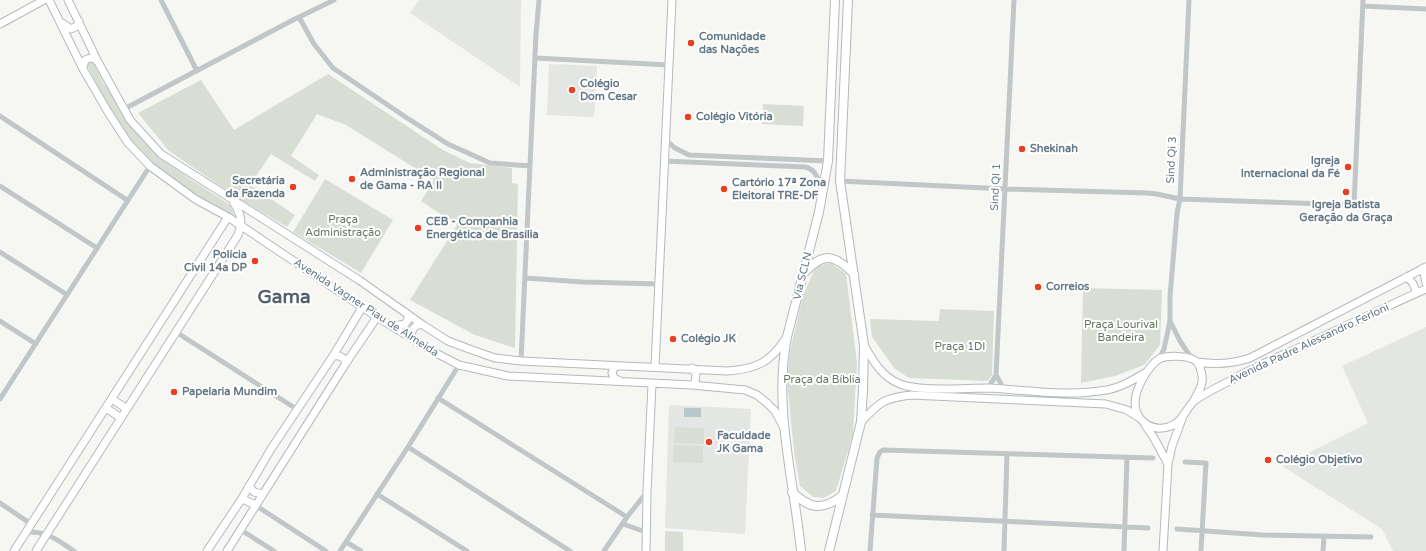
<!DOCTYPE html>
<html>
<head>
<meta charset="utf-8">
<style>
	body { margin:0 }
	canvas { display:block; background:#f6f6f3 }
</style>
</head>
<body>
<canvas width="1426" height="551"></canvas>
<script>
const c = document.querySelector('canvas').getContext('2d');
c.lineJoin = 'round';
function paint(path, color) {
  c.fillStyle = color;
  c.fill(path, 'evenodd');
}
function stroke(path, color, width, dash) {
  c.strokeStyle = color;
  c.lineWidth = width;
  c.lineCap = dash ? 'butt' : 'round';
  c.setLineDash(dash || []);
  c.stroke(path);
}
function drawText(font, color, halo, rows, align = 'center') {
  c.font = font + ' "Varela Round",sans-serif';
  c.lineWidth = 4;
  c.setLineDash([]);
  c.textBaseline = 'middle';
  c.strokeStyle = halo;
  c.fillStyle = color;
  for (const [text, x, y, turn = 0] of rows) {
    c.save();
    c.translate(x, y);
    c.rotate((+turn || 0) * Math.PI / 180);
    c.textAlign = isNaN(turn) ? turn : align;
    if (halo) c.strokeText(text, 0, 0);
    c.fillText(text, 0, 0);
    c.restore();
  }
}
paint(new Path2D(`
	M419,0H521L520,87L410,13Z
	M549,64L597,66L594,117L547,115Z
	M1426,327V551H1393L1382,529L1282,466L1368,423L1342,366Z
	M669,405L751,409L745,534L665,528Z`), '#e4e6e4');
paint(new Path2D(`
	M90,61L93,62L104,84L111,91L133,128L143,140L158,156L192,180L230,205L236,219C201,197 162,178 135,146C114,122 101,92 87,65V63Z
	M328,74L443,150L470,163L512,168V183L518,184L515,348L475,335L410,300L457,225L421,201L434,180L346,125L317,114L291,156L319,175L315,181L271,154L250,185L295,215L287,227L241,200L169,151L138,113L201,80L234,130Z
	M763,104L804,106L803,126L762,124Z
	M325,179L393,220L361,273L293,232Z
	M831,263L846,274L857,363L853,434L836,491L824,498L813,497L800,486L794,452L787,380L790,351L803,296L816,266Z
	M1083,288L1162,290L1160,345L1144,365L1115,376L1081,383Z
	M940,309L994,311L992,375L988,381L909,378L895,369L872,337L870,319L939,321Z
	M675,427L704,428V444L674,443Z
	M674,445L703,446V463L673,462Z
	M665,531L683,532V551H665Z`), '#d8ded4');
paint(new Path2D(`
	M684,408H701V417H684Z`), '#b9c7ca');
const secondary = new Path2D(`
	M49,0L83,69L108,112L128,143L150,166L195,199L228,217L377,317L434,352L459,365L508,376L692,385L745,390L757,395L767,403L775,411L784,428
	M68,0L98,62L130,120L161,154L359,280L423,325L448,341L472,350L495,358L521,361L727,371C756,369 770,363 786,338
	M62,23L71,29L77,26L79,21
	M0,24L44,0
	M83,68L85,60C90,57 94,57 98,62
	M1423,268L1426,283
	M1406,277C1413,281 1415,286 1416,293
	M393,326L405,324L409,318L406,313
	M413,339L411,334C413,327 416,324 423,325
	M864,345C873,361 882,377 900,384C921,392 964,388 988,388C1027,390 1067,397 1106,390C1120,388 1133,380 1145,373
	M333,356C340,355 344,357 346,363
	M1197,362C1216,365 1232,364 1250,358L1426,267
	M619,366L614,367L612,373L614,378L620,381
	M655,367L672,0
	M692,368L696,374L695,383L692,385
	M112,399L127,409
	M1193,402C1196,396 1201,389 1202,382C1203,377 1201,367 1197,362C1190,355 1167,355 1159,359C1148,366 1135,389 1135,403C1135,420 1151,432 1168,427C1182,423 1184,412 1193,402C1198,397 1223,384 1232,380C1255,366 1281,356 1305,345C1346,326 1385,307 1426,289
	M106,408L121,418
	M861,422C879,403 883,398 911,395L1106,404L1127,410L1138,417
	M1145,425L1154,438L1168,464
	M249,486L254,492L262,494
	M241,500H245L255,505
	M14,551L228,217
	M36,551L238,235C243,222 241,214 234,203
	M207,551L241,500L271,449L333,356L363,306
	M227,551L346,363L377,317
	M646,551L647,492L652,384
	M1163,551L1168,464L1172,446L1182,419`);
const primary = new Path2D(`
	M804,273C824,251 835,255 854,274
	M792,492C810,509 822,511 842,496
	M801,551C794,479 773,409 787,337L819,212L828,161L835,0
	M829,551L861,422L863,390L864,345L840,181L848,0`);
stroke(secondary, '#b3babd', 9);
stroke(primary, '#b4b9bc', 10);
stroke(new Path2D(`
	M161,0L197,71
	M1363,6L1426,9
	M299,17L314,44L333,68L407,118L448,144L490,163L530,166
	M535,58L669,65
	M124,109L293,20L334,0
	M0,116L127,200
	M665,139L675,148L689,155L828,161
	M664,161L805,167C817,170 817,178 822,189
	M840,181L1006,189L1147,193L1157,194L1180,199L1354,205L1363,0
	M0,186L97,248
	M0,252L66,294
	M525,278L583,282L658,284
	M0,321L36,344
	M1170,321L1180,341L1192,359
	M176,332L298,410
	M1159,359L1164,349L1170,321V296L1177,213L1180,199L1189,0
	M521,361L536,34L539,0
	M996,375L1004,389
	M988,388L996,375L1014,0
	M438,398L627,517
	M0,399L150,166
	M408,447L570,551
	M1185,462L1206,463L1201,551
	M377,494L467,551
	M0,503L31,524
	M255,505L326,551
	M872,515L1148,528
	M623,524L646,532
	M1177,529L1263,535L1371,537
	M241,530L274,551
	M26,532C48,531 57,540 74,551
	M346,542L361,551
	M340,551L408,447L459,365
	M604,551L627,517L647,492
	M870,551L877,458L880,452L883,450L1153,458
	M1004,551L1007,454
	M1124,551L1127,457
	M1323,551L1324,536`), '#c1c6c9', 5);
stroke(secondary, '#fff', 7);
stroke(primary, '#fff', 8);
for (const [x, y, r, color] of [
	[691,43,4,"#e83f21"],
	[572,90,4,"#e83f21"],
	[688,117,4,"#e83f21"],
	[1022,149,4,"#e83f21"],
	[1348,167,4,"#e83f21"],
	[352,179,4,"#e83f21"],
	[293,187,4,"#e83f21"],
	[724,189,4,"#e83f21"],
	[1346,192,4,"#e83f21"],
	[418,228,4,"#e83f21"],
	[255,261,4,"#e83f21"],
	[1038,287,4,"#e83f21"],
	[673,339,4,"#e83f21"],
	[174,392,4,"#e83f21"],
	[709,442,4,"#e83f21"],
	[1268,460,4,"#e83f21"]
]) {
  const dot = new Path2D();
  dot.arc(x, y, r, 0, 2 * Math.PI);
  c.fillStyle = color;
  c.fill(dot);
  stroke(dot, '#fff', 1.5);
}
drawText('bold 11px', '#647985', '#fff', [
	["Comunidade",699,37],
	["das Nações",699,50],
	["Colégio",580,84],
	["Dom Cesar",580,97],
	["Colégio Vitória",696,117],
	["Shekinah",1030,149],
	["Igreja",1340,161,"right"],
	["Internacional da Fé",1340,174,"right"],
	["Administração Regional",360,173],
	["de Gama - RA II",360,186],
	["Secretária",285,181,"right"],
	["da Fazenda",285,194,"right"],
	["Cartório 17ª Zona",732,183],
	["Eleitoral TRE-DF",732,196],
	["Igreja Batista",1346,205,"center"],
	["Geração da Graça",1346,218,"center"],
	["CEB - Companhia",426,222],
	["Energética de Brasília",426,235],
	["Polícia",247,255,"right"],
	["Civil 14a DP",247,268,"right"],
	["Correios",1046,287],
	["Colégio JK",681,339],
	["Papelaria Mundim",182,392],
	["Faculdade",717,436],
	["JK Gama",717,449],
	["Colégio Objetivo",1276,460]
], 'left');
drawText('11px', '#647985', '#fff', [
	["Sind Qi 3",1172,160,-87],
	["Sind QI 1",996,187,-87],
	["Via SCLN",803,276,-76],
	["Avenida Vagner Piau de Almeida",366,308,33],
	["Avenida Padre Alessandro Ferloni",1309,344,-25]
]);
drawText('11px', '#66775f', '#fff', [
	["Praça",343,220],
	["Administração",343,233],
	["Praça Lourival",1121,325],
	["Bandeira",1121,338],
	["Praça 1DI",960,347],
	["Praça da Bíblia",822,380]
]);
drawText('bold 19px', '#52616a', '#fff', [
	["Gama",284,298]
]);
</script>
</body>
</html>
